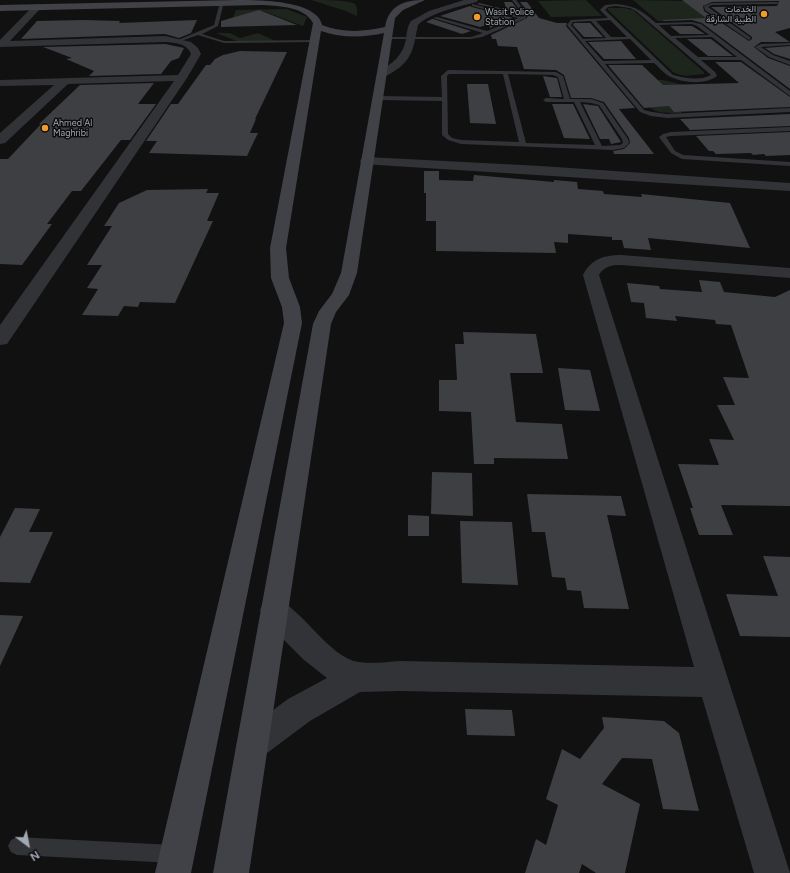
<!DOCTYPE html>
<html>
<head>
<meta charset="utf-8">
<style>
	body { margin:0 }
	#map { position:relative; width:790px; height:873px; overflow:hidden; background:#111112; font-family:Figtree,sans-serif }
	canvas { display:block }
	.north { position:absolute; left:8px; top:825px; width:40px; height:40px; -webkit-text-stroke:3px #0c0c0d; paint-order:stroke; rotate:148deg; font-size:11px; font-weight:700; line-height:16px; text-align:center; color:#a2a9b3 }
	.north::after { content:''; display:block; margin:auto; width:14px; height:18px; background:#a2a9b3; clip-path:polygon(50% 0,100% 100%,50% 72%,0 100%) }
</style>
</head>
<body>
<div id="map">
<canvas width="790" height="873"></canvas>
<div class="north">N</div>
</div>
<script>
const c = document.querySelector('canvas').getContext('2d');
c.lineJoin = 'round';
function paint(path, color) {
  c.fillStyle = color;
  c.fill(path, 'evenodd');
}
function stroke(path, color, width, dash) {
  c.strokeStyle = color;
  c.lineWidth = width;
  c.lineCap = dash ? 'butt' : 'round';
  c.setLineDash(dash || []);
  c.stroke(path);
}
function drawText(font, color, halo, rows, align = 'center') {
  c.font = font + ' Figtree,Vazirmatn,sans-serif';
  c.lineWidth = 3;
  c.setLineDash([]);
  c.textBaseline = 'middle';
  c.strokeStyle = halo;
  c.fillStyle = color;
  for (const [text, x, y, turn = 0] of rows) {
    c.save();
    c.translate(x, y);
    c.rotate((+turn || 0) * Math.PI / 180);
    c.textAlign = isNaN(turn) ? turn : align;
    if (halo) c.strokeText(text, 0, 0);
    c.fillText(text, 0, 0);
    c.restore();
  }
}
paint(new Path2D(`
	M311,0C320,0 350,0 355,4C358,7 357,13 357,16L346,11Z
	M586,0L602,16L551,17L538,1Z
	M633,0L687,1L712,19L658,21Z
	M608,8H624L633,10L704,72V74L685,76L674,73L608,10Z
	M287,9L307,17L303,26L263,11L236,18L233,17L236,10Z
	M216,33H230L240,38L258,33L276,41H237Z
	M657,80H663L684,85L660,91L682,113C652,114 651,111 632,88Z`), '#1d251d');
paint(new Path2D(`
	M682,0H790V28L775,32L790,42H761L754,47L768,58L790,66V89L702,23L692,20L664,21L662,20L706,18ZM779,1L777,6L711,7L752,37V39L749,41L704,11L703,6L712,2Z
	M504,2H512L521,14L477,4L479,3L507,10Z
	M520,2H527L539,18L557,23H567L566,26L635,108L619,109L654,154H614L613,151L624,149L630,143L629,138L604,102L591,98H571L564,75L556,70L524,69L517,47L498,46L496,39H492L491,35L527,18L528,12Z
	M470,6L472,7L513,18L490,28L489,24L480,27L440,16Z
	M259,10L297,25L221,27V21Z
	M432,19H433L471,31L462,34L426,22Z
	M84,20L120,21L119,23L197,20L191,33L179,38L165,34L21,39L37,21Z
	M574,23H590L603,37H584L573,25Z
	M670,26H692L705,34H680Z
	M687,39H711L733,56H708Z
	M621,41L636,59H604L588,42Z
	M165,44L184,48L179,58L171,61L161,74L89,76L94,71L66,59L72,58L43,47Z
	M790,46V59L774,54L765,48Z
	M240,51L287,52L255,119H256L250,133H258L247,156L149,153L157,141H146L171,104H178L206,65H210L215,59L223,55Z
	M715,62H741L790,97V107L674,112L669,106L644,108L608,65H642L663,85L739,83Z
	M543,76L557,78L562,97H550Z
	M154,83L138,104H156L130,140H121L81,191H72L47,224H52L22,265L0,264V159H8L41,124H39L80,85Z
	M467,84H488L496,124L470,123Z
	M552,104H573L590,139L564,138Z
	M583,104L598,106L621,142L611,144L609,139H600Z
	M790,114V126L690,130L680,119Z
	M790,132V155L766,156L764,154L753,155L751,153L716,154L713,151H709L696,136Z
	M424,171H439V180L473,181L474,175L554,182V180L577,182L578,189L603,191L604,194L642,197L641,194L730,203L750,248L648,238L651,250L624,248L622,240H612V237L568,234V243L554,242L556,253L436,251V221H426V193H424Z
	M208,189L206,193H219L207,221H213L175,303L140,302L138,307L124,306L118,316L82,315L98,289L87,288L102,265H87L112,226H104L119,203L147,190Z
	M699,280L720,282L724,292L775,297L790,290V506L721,505L733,535H699L690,508H693L678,464L719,465L709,439L734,440L717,405H735L723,377L749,378L731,325L716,324L715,320L675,316L677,321L646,318L644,303L631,302L627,283L659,286L660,289L702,292Z
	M463,332L536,334L543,373H510L516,422L562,424L568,459L494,458V464H474L471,412L439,411V380H457L455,344H464Z
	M558,368L590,370L600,411L565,410Z
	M432,472L472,473L473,516L431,514Z
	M527,494L621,496L626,516L607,515L629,609L584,608L581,591L567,590L565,578L552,577L545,532H532Z
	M15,508L40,509L29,532H53L30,583L0,582V537Z
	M408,515L429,516V536H408Z
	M460,521L512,522L518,585L462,583Z
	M763,556L790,557V637L740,636L726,594L778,596Z
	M0,615L23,616L0,666Z
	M465,709L512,710L515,736L467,735Z
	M602,717L664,721L679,733L699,811L663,809L652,759L622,758L602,784L640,804L625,873H596L582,864L579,873H525L536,839L546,845L558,805L546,799L562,749L580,759L604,728Z`), '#3d3f42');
paint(new Path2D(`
	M512,0H516L527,13L526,18L482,37L471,39H388L386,38L388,37H471L483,33L433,18L437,17L487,31L518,18L472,6V4L522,16L523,14Z
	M222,1L224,2L218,26L202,34L224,41L315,40L317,41L315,42L224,43L198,35L178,42V40L214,25L220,2Z
	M778,2L777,4L712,5L708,7L751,38L749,40L705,10L704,6L712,3Z
	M616,4C635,6 641,10 656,23L692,22L701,24L790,91V96L741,60H701L715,72L717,76C706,85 683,83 671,77C665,75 659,67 654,63L605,64L644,110L652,112L667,114L790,108V112L667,118L651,116L640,112L567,25L571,20L608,18L600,10L605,5ZM616,6L630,8L636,11L711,75C700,81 685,78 673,75L605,10L608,7ZM610,20L627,37H611L596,21ZM591,21L606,38L583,39L571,25L573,22ZM692,24L697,26L709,35L671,36L659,25ZM712,37L737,57H698L675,38ZM630,39L651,60L603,61L585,41Z
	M790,43V45L761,47L773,55L790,61V65L769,57L755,47L761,44Z
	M448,70L556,72L563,76L570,99H591L603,103L628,139L629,143L624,148L613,150L461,144L448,140L442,135V101L378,100L375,98L378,96L442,97L441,76ZM449,74H503L519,142L461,140L452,138L448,134L447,76ZM508,74L553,75L558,77L564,99L546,98L543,100L546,102H574L595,145L526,143ZM580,102L591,103L599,105L622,139L623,143L620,145L602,146Z
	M790,127V131L671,136L666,137L675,151L683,155L790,162V166L682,159L671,153L659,137L663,134L671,132Z
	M17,837L174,845L180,848L183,854L180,860L174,863L17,855L11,852L8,846L11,840Z`), '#323337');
paint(new Path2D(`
	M37,4L40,5L41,7L40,9L10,41L165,36L191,42L198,48L201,54L187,78L7,344L0,345V325L174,81L68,84L5,143L0,144V133L54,85L0,86V80L178,75L191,54C187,43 175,43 165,42L0,47V40L34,5Z
	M621,255L790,268V278L621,265C612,265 604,266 599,275L790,873H754L702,697L400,691L360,692L310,721L263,756L252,761L241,756L236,745L241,734L288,699L327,678L304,660L264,620L260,610L264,600L274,597C302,608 330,659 359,662C372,664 387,662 400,661L694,667L583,275C591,259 604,255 621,255Z`), '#323337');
paint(new Path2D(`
	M464,0H478L477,2C461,6 429,13 418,25C413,47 414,59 393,72C388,75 384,78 378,76L377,74L378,72C392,64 403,56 406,39C407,33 407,27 411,21L429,11Z
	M367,157L541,166L790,183V191L362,164L360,161L362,158Z`), '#323337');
paint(new Path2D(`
	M237,0C258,0 317,0 322,25C342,33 364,32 385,27C389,5 404,0 425,0L403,10L395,18L357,273L349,295L336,312L331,324L249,873H213L313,324L319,311L332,294L341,273L384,33C363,38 341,38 321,31L286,248L289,278L300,307L302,323L191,873H155L284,323L282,307L271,278L270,248L313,23C304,6 278,6 260,5L0,11V5Z`), '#404247');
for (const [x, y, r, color] of [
	[764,14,4,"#f19b2a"],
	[477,17,4,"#f19b2a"],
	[45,128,4,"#f19b2a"]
]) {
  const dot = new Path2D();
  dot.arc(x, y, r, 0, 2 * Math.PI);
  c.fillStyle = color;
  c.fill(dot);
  stroke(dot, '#0c0c0d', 1.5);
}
drawText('9px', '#a2a9b3', '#0c0c0d', [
	["الخدمات",756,9,"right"],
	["الطبية الشارقة",756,19,"right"],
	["Wasit Police",485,12],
	["Station",485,22],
	["Ahmed Al",53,123],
	["Maghribi",53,133]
], 'left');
</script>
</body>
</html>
